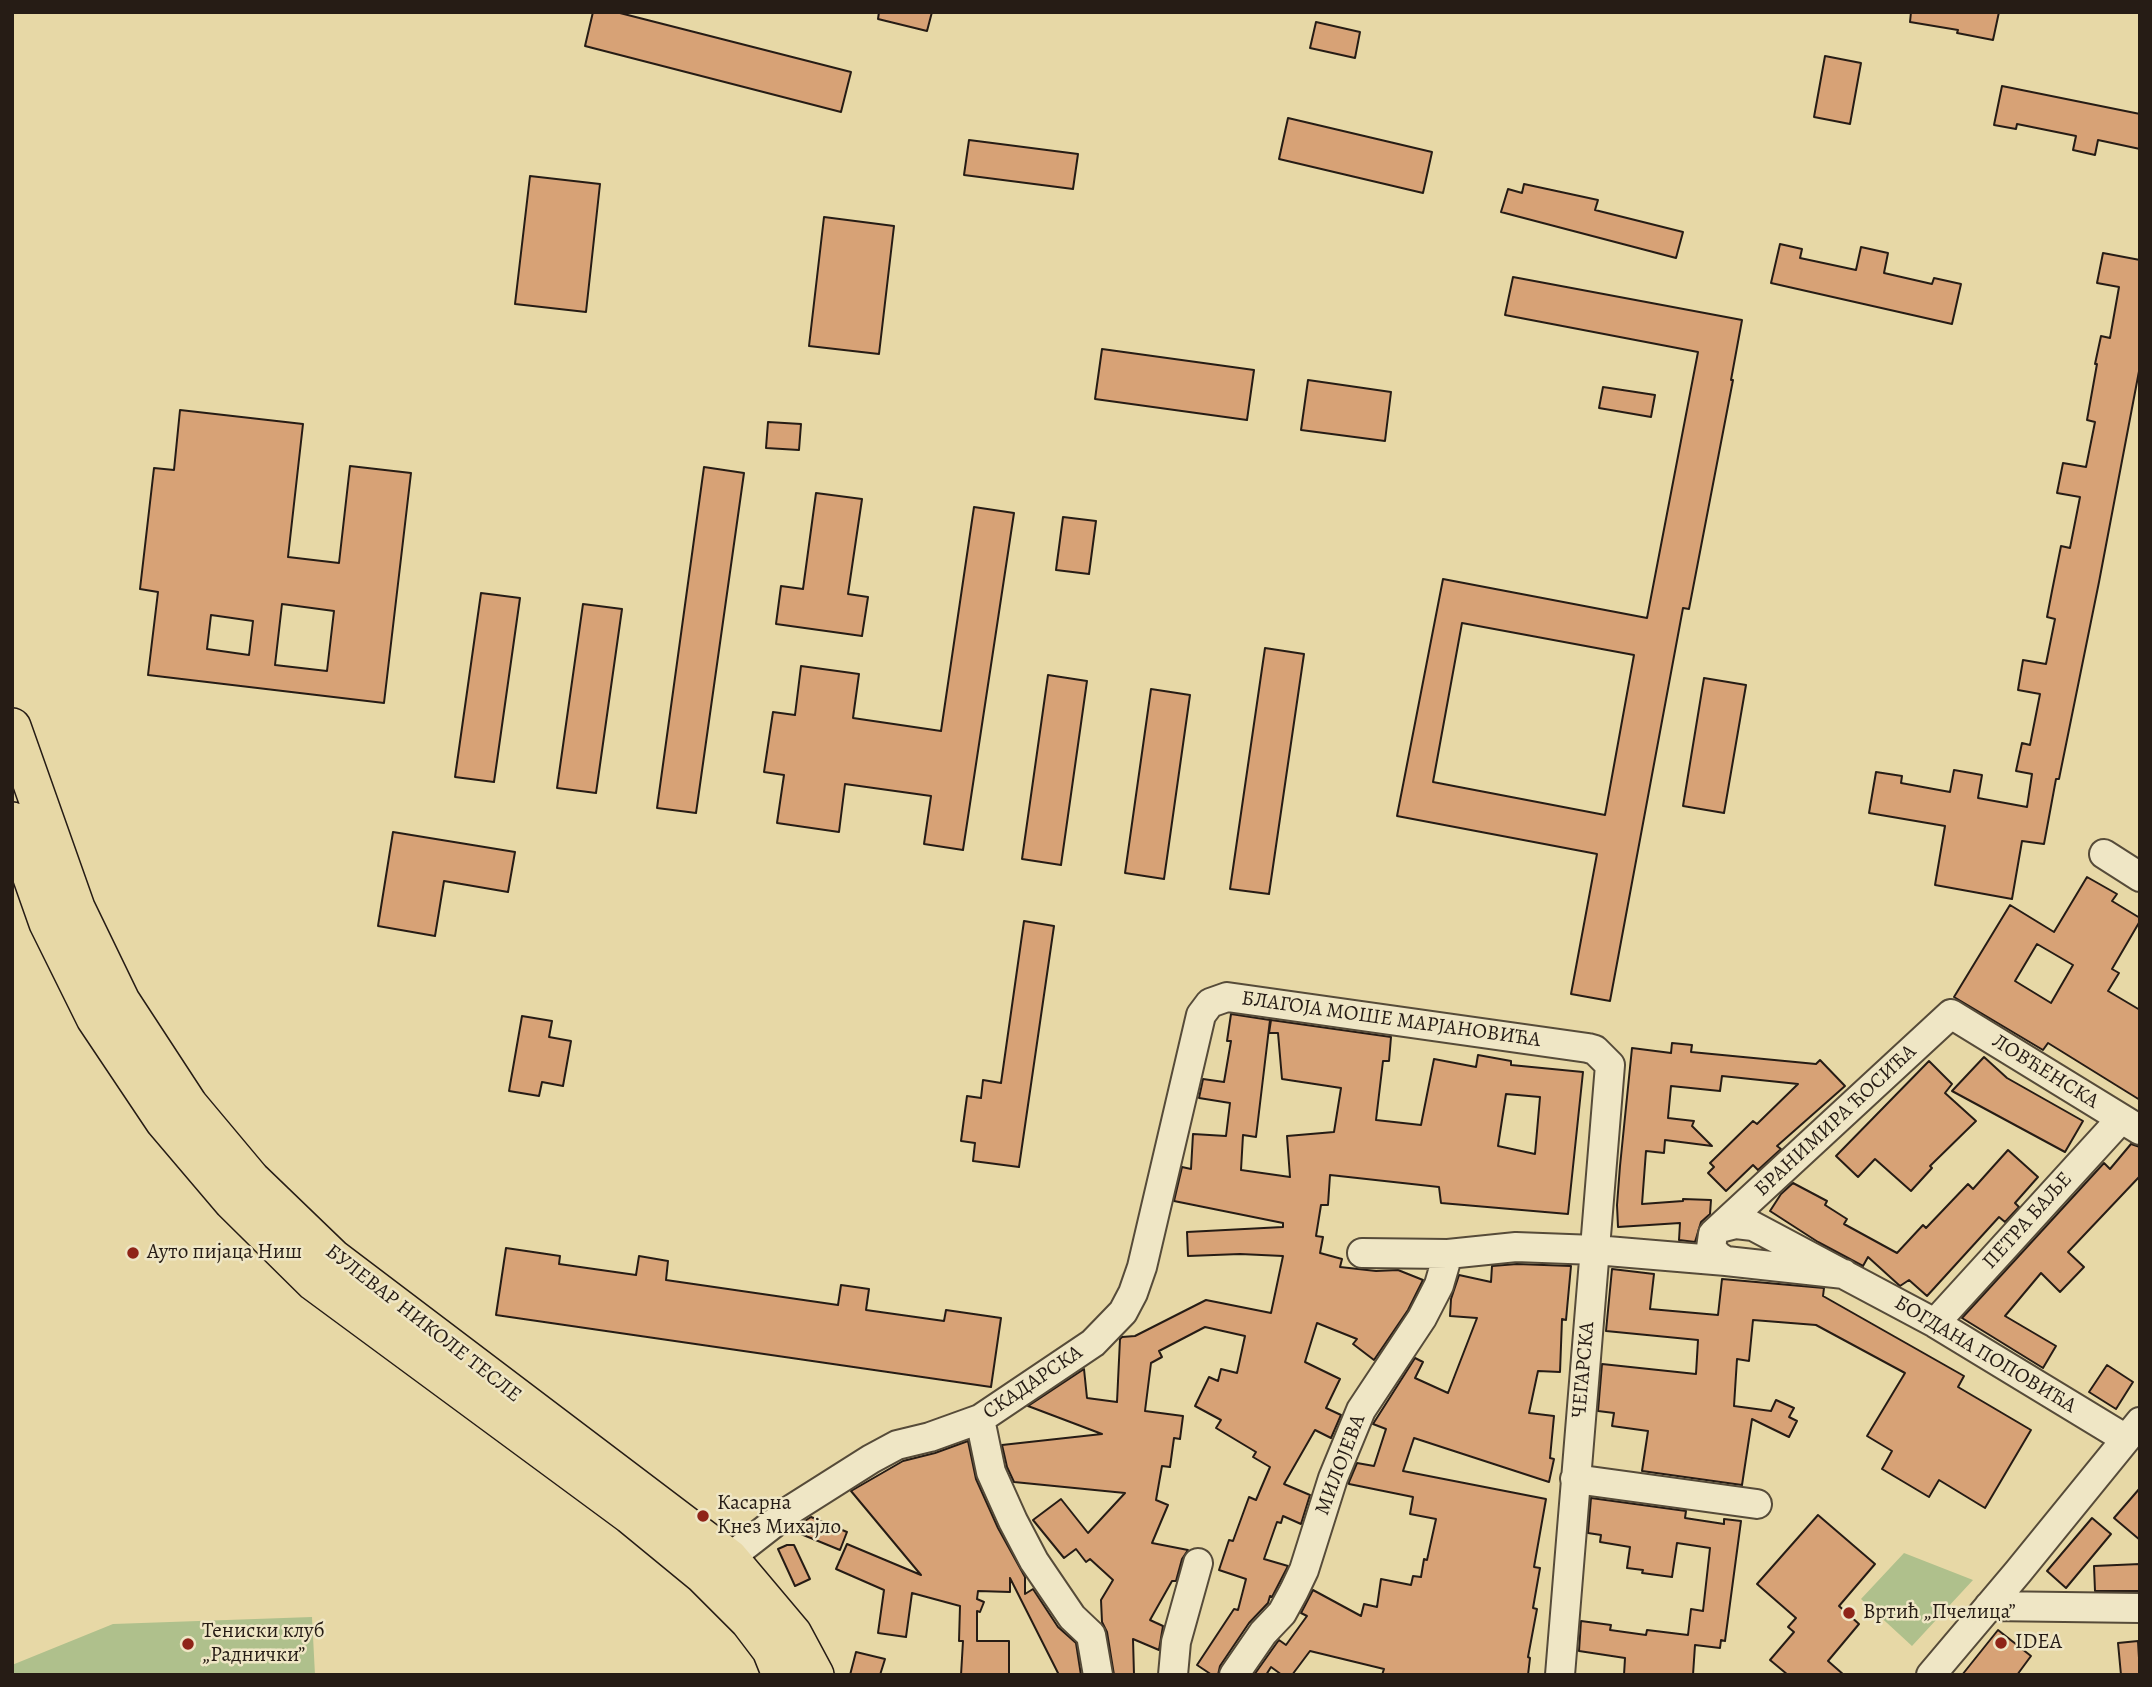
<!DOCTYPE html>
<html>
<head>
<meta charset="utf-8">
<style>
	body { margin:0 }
	#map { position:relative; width:2152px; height:1687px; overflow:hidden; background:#e7d8a6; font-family:Alegreya,serif }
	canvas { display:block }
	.frame { position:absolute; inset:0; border:14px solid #261c15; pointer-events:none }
</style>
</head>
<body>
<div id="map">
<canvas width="2152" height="1687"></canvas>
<div class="frame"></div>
</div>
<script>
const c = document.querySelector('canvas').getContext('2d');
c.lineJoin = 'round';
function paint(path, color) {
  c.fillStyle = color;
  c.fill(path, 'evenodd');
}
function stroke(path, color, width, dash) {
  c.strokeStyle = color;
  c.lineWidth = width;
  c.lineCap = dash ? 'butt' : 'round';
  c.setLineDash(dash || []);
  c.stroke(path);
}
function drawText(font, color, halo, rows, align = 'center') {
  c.font = font + ' Alegreya,serif';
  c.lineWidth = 5;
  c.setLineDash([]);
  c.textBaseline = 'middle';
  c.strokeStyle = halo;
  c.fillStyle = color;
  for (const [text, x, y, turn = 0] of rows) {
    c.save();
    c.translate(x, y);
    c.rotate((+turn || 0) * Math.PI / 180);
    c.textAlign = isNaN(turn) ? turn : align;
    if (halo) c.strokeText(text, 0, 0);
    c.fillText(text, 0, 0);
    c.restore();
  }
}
paint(new Path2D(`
	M1904,1553L1973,1580L1912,1646L1861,1599Z
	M312,1617L315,1675H12V1665L113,1624Z`), '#afc08c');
const building = new Path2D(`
	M593,12H616L851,72L841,112L585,46Z
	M879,12H932L927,31L878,19Z
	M1911,12H1999L1993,40L1957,33L1958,30L1910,22Z
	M1316,22L1360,32L1355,58L1310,48Z
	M1825,56L1861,63L1850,124L1814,117Z
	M2002,86L2140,114V149L2098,140L2095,155L2073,150L2076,136L2017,124L2016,129L1994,125Z
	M1288,118L1432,152L1423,193L1279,159Z
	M969,140L1078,154L1073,189L964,175Z
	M530,176L600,184L586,312L515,304Z
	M1524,184L1598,200L1595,210L1683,232L1676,258L1501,212L1508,189L1522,193Z
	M824,217L894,226L879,354L809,346Z
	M1780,244L1802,249L1800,258L1856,270L1861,247L1888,253L1884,273L1932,284L1934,278L1961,284L1952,324L1771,283Z
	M2103,253L2140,260V366L2099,582L2059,779H2056L2044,844L2022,841L2012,899L1935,885L1945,826L1869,813L1876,772L1902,776L1901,783L1950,792L1954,770L1982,775L1978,798L2027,807L2032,774L2016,771L2022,743L2030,745L2040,694L2018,690L2023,660L2046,664L2055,619L2047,617L2052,591L2061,546L2070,548L2080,497L2057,493L2063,463L2086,467L2095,422L2087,420L2097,364H2095L2101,336L2110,338L2119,287L2097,283Z
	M1513,277L1742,320L1731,380H1733L1689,609L1683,608L1610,1001L1571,994L1597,854L1397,816L1443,579L1647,618L1698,352L1505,315ZM1462,623L1634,655L1605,815L1433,782Z
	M1102,349L1254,370L1247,420L1095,399Z
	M1308,380L1391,392L1385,441L1301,430Z
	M1603,387L1655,395L1651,417L1599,408Z
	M180,410L303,424L288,557L339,563L350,466L411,473L384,703L148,675L158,592L140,589L154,468L174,470ZM282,604L334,611L327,671L275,665ZM211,615L253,621L249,655L207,649Z
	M768,422L801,424L799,450L766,448Z
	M704,467L744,473L696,813L657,808Z
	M816,493L862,499L848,594L868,597L862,636L776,624L781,586L803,589Z
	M974,507L1014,513L963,850L924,844L931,796L845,784L839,832L777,823L784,775L764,772L773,712L795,715L801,666L859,674L853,718L941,731Z
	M1063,517L1096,521L1089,574L1056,570Z
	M481,593L520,598L494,782L455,777Z
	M583,604L622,609L596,793L557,788Z
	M1265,648L1304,654L1269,894L1230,889Z
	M1048,675L1087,681L1061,865L1022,859Z
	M1704,678L1746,685L1724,813L1683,806Z
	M1151,689L1190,695L1164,879L1125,873Z
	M393,832L515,852L508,892L444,881L435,936L378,926Z
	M2087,877L2117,894L2112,901L2140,918V921L2112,969L2119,973L2108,991L2140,1010V1100L2048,1043L2043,1050L1954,997L2010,905L2054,932ZM2037,944L2073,965L2051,1003L2015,981Z
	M1024,921L1054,926L1019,1167L973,1161L975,1143L961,1141L967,1096L981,1098L983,1080L1001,1083Z
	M1231,1014L1270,1020L1256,1137L1243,1135L1241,1170L1290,1177L1287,1136L1334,1132L1341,1088L1282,1079L1278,1033H1269L1271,1020L1391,1037L1389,1061H1383L1376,1120L1421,1125L1434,1059L1476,1067L1478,1055L1511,1061V1065L1583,1072L1568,1214L1441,1203L1439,1187L1330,1175L1328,1205H1321L1316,1236L1323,1237L1320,1253L1342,1259L1340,1267L1376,1271L1398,1270L1423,1280L1408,1310L1374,1360L1353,1344L1357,1339L1317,1323L1305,1362L1340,1379L1326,1408L1341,1415L1331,1438L1315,1430L1284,1484L1310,1495L1301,1524L1283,1516L1281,1523L1277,1522L1264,1559L1288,1566L1272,1597L1270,1596L1268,1603L1249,1623L1220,1666L1218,1675H1212L1197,1665L1234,1609L1238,1610L1246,1579L1219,1570L1229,1540L1233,1541L1249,1497L1256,1500L1270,1467L1253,1457L1256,1452L1216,1428L1221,1420L1195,1406L1209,1377L1218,1381L1221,1369L1237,1373L1245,1336L1205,1327L1159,1351L1162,1357L1151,1363L1145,1411L1183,1416L1180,1439L1174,1438L1170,1467L1162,1466L1156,1500L1168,1505L1152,1543L1188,1550L1182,1559L1176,1581H1172L1150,1620L1163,1626L1159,1650L1133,1639L1134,1675H1114L1107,1632L1102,1622L1101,1600L1113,1580L1090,1559L1086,1562L1076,1549L1064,1558L1033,1520L1061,1499L1088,1533L1125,1493L1014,1482L1007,1467L1002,1445L1102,1434L1028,1406L1084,1369L1087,1398L1117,1402L1120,1339L1122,1337L1135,1336L1206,1300L1271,1313L1283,1256L1240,1254L1188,1256L1187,1232L1283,1227V1223L1174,1201L1182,1167L1191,1169L1193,1134L1226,1136L1230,1103L1199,1098L1203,1079L1224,1082L1231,1041H1227ZM1506,1094L1540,1097L1535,1154L1498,1146Z
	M522,1016L552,1021L549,1037L571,1041L563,1086L542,1082L539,1096L509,1091Z
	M1672,1043L1692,1045L1691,1052L1816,1064L1820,1060L1845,1086L1777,1146L1781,1149L1758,1170L1753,1165L1726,1191L1708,1173L1714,1167L1710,1163L1753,1121L1757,1124L1798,1084L1722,1076L1720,1091L1671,1086L1668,1118L1694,1121L1692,1126L1712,1146L1665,1140L1664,1153L1646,1151L1642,1204L1683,1201V1199L1711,1200L1710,1214L1701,1222L1695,1242L1679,1240L1680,1223L1618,1227L1617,1205L1620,1166L1632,1048L1671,1053Z
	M1984,1057L2007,1078L2083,1121L2065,1152L1952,1091Z
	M1929,1061L1952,1084L1945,1093L1976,1121L1930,1166L1932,1168L1911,1191L1875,1159L1858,1177L1836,1156Z
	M2131,1144L2140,1147V1176L2068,1252L2084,1267L2060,1292L2041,1273L2005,1316L2056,1346L2043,1368L1962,1318L2104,1163L2110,1169Z
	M2008,1150L2038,1177L2015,1203L2019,1207L2005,1222L1999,1217L1927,1296L1909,1280L1900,1286L1868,1257L1863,1266L1818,1242L1770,1211L1781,1194L1793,1183L1827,1201L1825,1205L1847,1219L1844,1224L1897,1253L1923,1225L1926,1228L1968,1184L1973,1189Z
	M506,1248L560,1256L559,1264L636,1275L639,1256L668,1261L666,1280L838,1305L841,1285L869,1289L866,1310L944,1321L946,1310L1001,1318L991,1387L496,1315Z
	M1517,1264L1571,1266L1566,1320L1562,1319L1560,1372L1538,1371L1529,1413L1554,1416L1550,1458L1554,1459L1549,1482L1414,1438L1403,1471L1546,1499L1534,1567L1540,1568L1533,1608L1537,1609L1528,1657L1530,1658L1528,1675H1382L1384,1669L1310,1651L1292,1675H1282L1271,1667L1266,1675H1254L1276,1644L1279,1640L1286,1645L1307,1616L1301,1613L1313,1590L1361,1616L1364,1604L1377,1607L1381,1579L1411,1585L1413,1576L1421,1577L1424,1559L1427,1560L1436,1519L1410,1514L1413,1497L1349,1484V1482L1357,1463L1374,1466L1386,1429L1373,1424L1415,1358L1423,1362L1415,1378L1448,1393L1477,1318L1450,1316L1451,1299L1459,1275L1491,1282L1492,1266Z
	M1612,1269L1654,1274L1650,1309L1718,1315L1722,1279L1824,1288L1823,1296L1964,1376L1958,1387L2031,1430L1985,1508L1939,1480L1929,1497L1882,1469L1892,1451L1867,1436L1905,1373L1816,1325L1753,1320L1749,1361L1737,1359L1734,1406L1771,1411L1776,1400L1794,1408L1789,1417L1797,1421L1789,1437L1752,1419L1742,1485L1642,1471L1648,1431L1612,1426L1614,1413L1598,1411L1602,1364L1696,1374L1698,1340L1606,1331Z
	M2107,1365L2133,1382L2116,1409L2089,1392Z
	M968,1441L976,1479L998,1528L1025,1577V1594L1033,1589L1058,1627L1076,1643L1081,1675H1059L1010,1578V1592L978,1591L977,1599L984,1602L980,1612L977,1611V1641H1009V1675H961L963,1641H959L960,1606L912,1593L906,1637L878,1633L884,1590L836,1569L847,1544L921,1575L851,1491L903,1461L935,1453Z
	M2140,1488V1540L2114,1518Z
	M1591,1498L1686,1511L1685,1518L1724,1524V1519L1741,1521L1725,1641L1721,1640L1720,1648L1695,1645L1693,1675H1624L1625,1658L1579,1651L1581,1621L1611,1625L1610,1630L1646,1635L1647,1630L1688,1635L1691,1609L1703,1611L1710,1548L1677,1543L1672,1577L1642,1573L1643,1570L1627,1568L1630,1547L1600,1542L1601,1535L1588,1533Z
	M1818,1515L1875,1564L1839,1606L1859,1624L1828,1661L1844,1675H1788L1770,1660L1794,1632L1788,1627L1796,1618L1757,1584Z
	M811,1517L847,1532L840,1550L796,1532L800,1524Z
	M2092,1518L2111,1534L2066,1588L2047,1571Z
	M787,1545H794L810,1579L795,1586L778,1549Z
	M2140,1564V1591H2095L2094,1566Z
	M1998,1630L2031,1656L2017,1675H1962Z
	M2138,1641L2140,1675H2121L2118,1643Z
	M856,1652L885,1659L880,1675H850Z`);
paint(building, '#d7a276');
stroke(building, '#261c15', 2);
const minor = new Path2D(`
	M2104,854L2140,877
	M1720,1228L1736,1224L1753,1226L1935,1323L2126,1439
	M1362,1253L1448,1254L1516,1247L1595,1250L1726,1261L1844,1274
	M1726,1261L1718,1256L1711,1248L1713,1234L1951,1014L2140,1130
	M1935,1323L2121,1119
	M980,1419L991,1472L1013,1521L1034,1561L1072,1617L1091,1635L1098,1675
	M1575,1479L1757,1504
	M729,1558L792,1509L871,1459L897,1445L930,1437L980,1419L1093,1343L1123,1312L1133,1293L1142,1267L1201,1015L1210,1003L1227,997L1588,1048L1595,1050L1610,1065L1560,1675
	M1989,1606L2140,1608
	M1173,1675L1176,1642L1198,1563
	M1234,1675L1263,1633L1282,1613L1294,1591L1304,1570L1333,1478L1361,1410L1422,1318L1439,1285L1448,1254
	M1931,1675L2018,1572L2140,1422`);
const major = new Path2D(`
	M12,727L76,908L121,1001L189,1105L251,1179L333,1258L729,1558L793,1634L815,1675
	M12,821L48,923L95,1018L164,1121L232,1201L314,1282L630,1515L703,1575L749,1621L771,1650L781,1675`);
stroke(minor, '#564b39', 32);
stroke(major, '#261c15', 40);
stroke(minor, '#efe6c5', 28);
stroke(major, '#e7d8a6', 37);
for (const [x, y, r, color] of [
	[133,1253,7,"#8f2418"],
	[703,1516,7,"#8f2418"],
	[1849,1613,7,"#8f2418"],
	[2001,1643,7,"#8f2418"],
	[188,1644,7,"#8f2418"]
]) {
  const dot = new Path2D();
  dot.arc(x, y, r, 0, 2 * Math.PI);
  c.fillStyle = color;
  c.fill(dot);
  stroke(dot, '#efe6c5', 2.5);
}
drawText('21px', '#261c15', '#efe6c5', [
	["БЛАГОЈА МОШЕ МАРЈАНОВИЋА",1391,1020,8],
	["ЛОВЋЕНСКА",2045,1072,32],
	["БРАНИМИРА ЋОСИЋА",1836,1121,-43],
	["ПЕТРА БАЉЕ",2028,1221,-48],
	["БУЛЕВАР НИКОЛЕ ТЕСЛЕ",423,1324,38],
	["БОГДАНА ПОПОВИЋА",1985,1355,31],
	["ЧЕГАРСКА",1584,1370,-85],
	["СКАДАРСКА",1033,1383,-34],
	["МИЛОЈЕВА",1341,1465,-69]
]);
drawText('21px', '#261c15', '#efe6c5', [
	["Ауто пијаца Ниш",147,1253],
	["Касарна",717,1504],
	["Кнез Михајло",717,1528],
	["Вртић „Пчелица”",1863,1613],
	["Тениски клуб",202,1632],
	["„Раднички”",202,1656],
	["IDEA",2015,1643]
], 'left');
</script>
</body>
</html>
